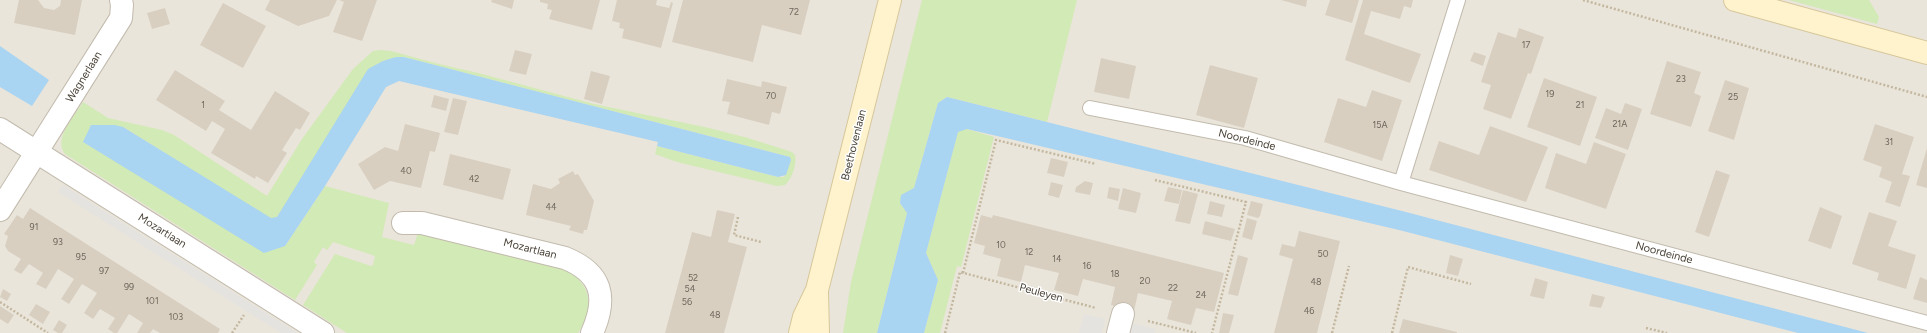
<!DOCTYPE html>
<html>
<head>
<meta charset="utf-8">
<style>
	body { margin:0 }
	canvas { display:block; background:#f6f3ec }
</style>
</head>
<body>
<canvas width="1927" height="333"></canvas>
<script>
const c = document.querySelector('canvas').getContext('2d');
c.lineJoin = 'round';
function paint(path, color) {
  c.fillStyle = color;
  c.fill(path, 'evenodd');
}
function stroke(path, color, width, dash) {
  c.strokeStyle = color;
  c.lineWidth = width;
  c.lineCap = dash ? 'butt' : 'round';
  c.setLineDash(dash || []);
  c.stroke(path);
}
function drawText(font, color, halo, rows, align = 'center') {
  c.font = font + ' Figtree,sans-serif';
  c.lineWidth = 3;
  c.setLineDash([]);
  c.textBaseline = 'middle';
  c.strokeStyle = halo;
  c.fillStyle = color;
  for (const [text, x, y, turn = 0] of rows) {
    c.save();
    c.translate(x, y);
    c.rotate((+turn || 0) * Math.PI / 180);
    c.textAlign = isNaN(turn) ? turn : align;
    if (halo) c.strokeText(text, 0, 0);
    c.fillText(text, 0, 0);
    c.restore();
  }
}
paint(new Path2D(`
	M0,0H1927V333H0Z`), '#eae5da');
paint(new Path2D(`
	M922,0H1077L1047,122L947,97L938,103L914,188L900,203L907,213L877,333H843L851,282Z
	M1789,0H1869L1879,17L1877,24Z
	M381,50L391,51L435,63L482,74L594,104L709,128L748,138L792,152L795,155C797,164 792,179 785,185L777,186L677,162L655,154L657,146L778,177H784L791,160L790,157L404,57H396L278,217L271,219L123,127L83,142L111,158L285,246L325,186L389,203L382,237L414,245L418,233L562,268C592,282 595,307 578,333H347L303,305L335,254L371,266L373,265L375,256L333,242L327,250L323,247L314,262L317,265L295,300L65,154C53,138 74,117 83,102L108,118L162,130L174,135L267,196L302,139L353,69L373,51Z
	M967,129L994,137L961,267L957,266L940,333H924L938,280L926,253L958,131Z`), '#d2eab5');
paint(new Path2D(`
	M63,185L298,333H281L58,192Z
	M1084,314L1105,319L1102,333H1079Z
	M1132,323L1156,329L1155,333H1130Z`), '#e5e3e0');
paint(new Path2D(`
	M0,46L49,80L32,106L0,87Z
	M396,57H404L790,157L791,160L786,175L778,177L657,146L658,142L399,81L386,87L325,186L285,246L264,253L83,142L91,125H115L123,127L271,218L277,217L368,69L383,61Z
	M947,97L1402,211L1868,333H1798L1399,230L967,129L958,132L926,253L938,280L924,333H877L907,213L900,203L901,195L914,188L938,103Z`), '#a9d4f2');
paint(new Path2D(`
	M19,0H38L44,8L54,10L60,6L61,0H82L75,35L14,23Z
	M270,0H337L329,16L298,26L265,10Z
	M339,0H377L362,41L333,32L344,2Z
	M492,0H514L512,9L491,2Z
	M540,0H600L592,30L549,19L552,10L547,9L548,4L540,2Z
	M617,0H657L656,5L669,8L671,2L673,3L661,48L622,38L624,29L619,28L620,23L612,21Z
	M683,0H810L801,35L762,25L753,62L672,42Z
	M1281,0H1307L1306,7Z
	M1330,0H1359L1352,23L1325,15Z
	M1363,0H1413L1411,8L1404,6L1400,19L1371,11L1364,34L1421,54L1410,83L1345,60Z
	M223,3L266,26L243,68L200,45Z
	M165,8L170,24L152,29L147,13Z
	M1519,28L1544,37L1531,74L1528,73L1511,119L1483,109L1491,85L1481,82L1498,32L1516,38Z
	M515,50L532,54L526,75L509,71Z
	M1474,52L1486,56L1483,66L1470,61Z
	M1101,58L1136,66L1129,99L1094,92Z
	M1667,61L1701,72L1694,93L1701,96L1691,127L1650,114Z
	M1210,65L1258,78L1244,128L1196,115Z
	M175,70L225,101L219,110L251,130L275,91L310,113L300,130L296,128L282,150L287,153L268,183L256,176L255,179L211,153L225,129L212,121L206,131L156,100Z
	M591,71L610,76L602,104L584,99Z
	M1544,78L1597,97L1580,146L1527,127Z
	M727,79L761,87L762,81L787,87L780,114L772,112L769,125L727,114L730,102L722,101Z
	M1725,80L1749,88L1734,140L1708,131Z
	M1372,90L1402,100L1382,161L1324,142L1338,98L1366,107Z
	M434,95L449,99L446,111L431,107Z
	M453,98L467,101L458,135L444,132Z
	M1625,103L1642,109L1628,150L1595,138L1606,108L1621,114Z
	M405,124L440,133L435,152L430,151L421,188L390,181L374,190L358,164L385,147L398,151Z
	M1875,124L1914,137L1902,174L1910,176L1900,207L1885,202L1892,182L1879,177L1882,167L1863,160Z
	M1490,126L1548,147L1526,202L1429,170L1439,141L1479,155Z
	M1594,142L1626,154L1606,209L1545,188L1556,153L1586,164Z
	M1927,148V188L1916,185Z
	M450,154L511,169L503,200L443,185Z
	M1051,158L1068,162L1064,177L1047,173Z
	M1716,170L1730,175L1709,237L1695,232Z
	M573,171L575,175L578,174L594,201L587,230H584L583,234L569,230L571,226L526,215L533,184L551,189L560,183L558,179Z
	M1085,181L1093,183L1090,195L1075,192L1076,187Z
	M1051,182L1063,185L1059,198L1048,195Z
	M1109,187L1120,189L1118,201L1107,198Z
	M1168,187L1182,190L1179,204L1164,201Z
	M1123,188L1141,193L1136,213L1118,209Z
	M1183,190L1198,194L1190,224L1175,221Z
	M1210,201L1225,205L1222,217L1207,214Z
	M1251,201L1263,204L1260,216L1258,218L1247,215Z
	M1820,207L1842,216L1831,249L1808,241Z
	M30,208L220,329L218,333H160L153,329L150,333H137L143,323L129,314L117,333H114L108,329L115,318L100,309L93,319L84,313L97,293L82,284L69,304L61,299L74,279L58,269L46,289L36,284L43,273L29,264L21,274L14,270L21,259L8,251L5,246L8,236L4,234L17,215L23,219Z
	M717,210L735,214L728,242L747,247L724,333H665L692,232L711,237Z
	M1869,212L1897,221L1888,246L1916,255L1906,289L1877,280L1879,273L1852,264Z
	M981,215L992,218L993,215L1224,273L1214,312L1196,308L1191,325L1167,319L1172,301L1138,293L1134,311L1111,305L1115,287L1083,279L1078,296L1054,290L1059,273L1025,265L1021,282L997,276L1001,259L983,254L985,246L974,243Z
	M1247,218L1257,221L1252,240L1242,237Z
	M1205,221L1235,229L1231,241L1202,234Z
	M1299,231L1340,241L1317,333H1274L1293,259L1279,255L1282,244L1295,247Z
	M1238,255L1248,258L1238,296L1228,294Z
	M1450,255L1463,259L1458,276L1446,273Z
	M1920,277L1927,280V303L1913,299Z
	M1535,278L1548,282L1544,299L1530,296Z
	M3,289L11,294L7,301L0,297Z
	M1592,294L1605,297L1601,308L1589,306Z
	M36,304L50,312L43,324L29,315Z
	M0,306L14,315L8,324L0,319Z
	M1223,313L1234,315L1229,333H1219Z
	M1403,319L1457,332V333H1399Z
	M59,320L67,325L62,333H58L53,330Z`), '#d8cfc1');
const service = new Path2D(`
	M1090,108L1245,138L1401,183L1927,323
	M1401,183L1458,0`);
const minor = new Path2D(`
	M0,129L323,333
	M0,210L121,18L122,5L121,0
	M403,223H422L565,258C602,273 608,297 592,333
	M1118,333L1123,314`);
const secondary = new Path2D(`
	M1735,0L1927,53
	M817,292L818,333
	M800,333L804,317L817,290L890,0`);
stroke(service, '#c2bbae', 16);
stroke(minor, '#c2bbae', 24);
stroke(secondary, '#d6c79b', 24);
stroke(new Path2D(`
	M1583,0L1927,97
	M1155,180L1246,202L1212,333
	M738,217L734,235L761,242
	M963,273L996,140L1096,164
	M0,302L48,333
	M1148,321L1196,333
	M1646,328L1667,333
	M232,333L244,315
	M945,333L960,272L1096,308
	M1332,333L1349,266
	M1392,333L1408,267L1471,284`), '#c4b79f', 2.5, [2, 2]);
stroke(service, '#fff', 14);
stroke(minor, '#fff', 22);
stroke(secondary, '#fff3cd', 22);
drawText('9px', '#6e675b', null, [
	["72",794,12],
	["17",1526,45],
	["23",1681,79],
	["19",1550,94],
	["70",771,96],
	["25",1733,97],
	["1",203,105],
	["21",1580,105],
	["21A",1620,124],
	["15A",1380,125],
	["31",1889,142],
	["40",406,171],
	["42",474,179],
	["44",551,207],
	["91",34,227],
	["93",58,242],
	["10",1001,245],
	["12",1029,252],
	["50",1323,254],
	["95",81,257],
	["14",1057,259],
	["16",1087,266],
	["97",104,271],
	["18",1115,274],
	["52",693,278],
	["20",1145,281],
	["48",1316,282],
	["99",129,287],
	["22",1173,288],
	["54",690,289],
	["24",1201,295],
	["101",152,301],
	["56",687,302],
	["46",1309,311],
	["48",715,315],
	["103",176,317]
]);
drawText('11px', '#4b4439', '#fff', [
	["Wagnerlaan",84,77,-58],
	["Noordeinde",1247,140,14],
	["Beethovenlaan",854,145,-76],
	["Mozartlaan",162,231,32],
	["Mozartlaan",530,249,14],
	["Noordeinde",1664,253,15],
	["Peuleyen",1041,293,15]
]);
</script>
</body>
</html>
